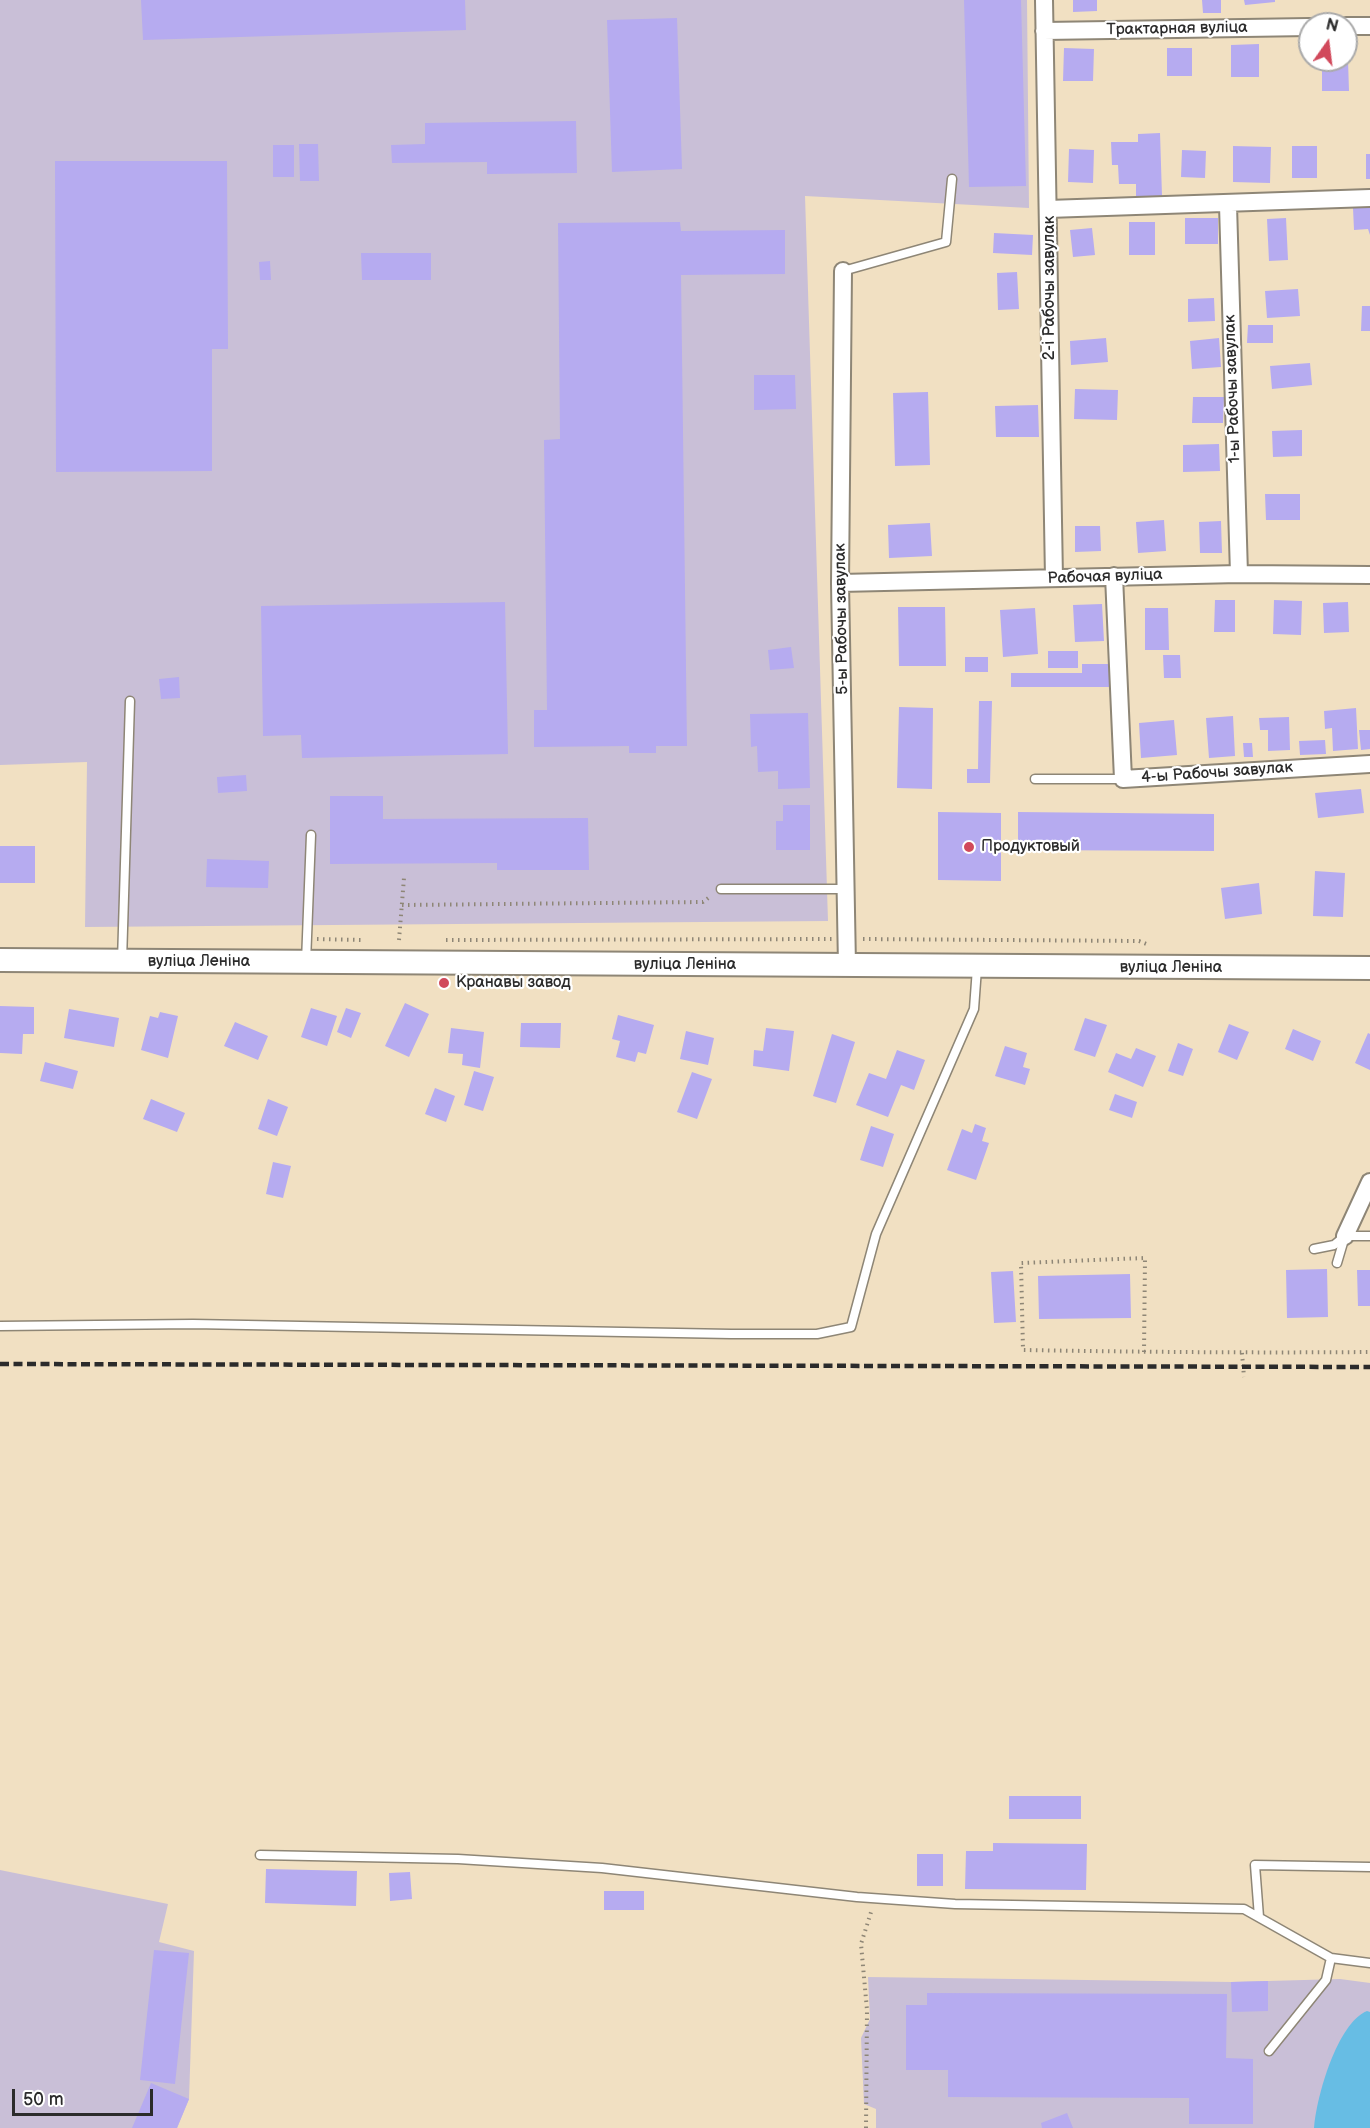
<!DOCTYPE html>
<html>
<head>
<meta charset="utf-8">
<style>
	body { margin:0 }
	#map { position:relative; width:1370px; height:2128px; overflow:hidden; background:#f1e0c2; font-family:"Balsamiq Sans",sans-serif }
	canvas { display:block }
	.north { position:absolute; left:1298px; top:12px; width:60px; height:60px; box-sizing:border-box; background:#fff; border:2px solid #aaa; border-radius:50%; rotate:14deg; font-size:16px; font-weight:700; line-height:24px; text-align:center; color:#2b2b2b }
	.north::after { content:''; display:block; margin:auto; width:21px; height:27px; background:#d1495b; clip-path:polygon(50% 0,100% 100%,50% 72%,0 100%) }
	.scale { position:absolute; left:12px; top:2089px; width:141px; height:27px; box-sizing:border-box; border:3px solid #2b2b2b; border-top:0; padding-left:8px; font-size:18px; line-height:21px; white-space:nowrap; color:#2b2b2b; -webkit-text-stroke:4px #fff; paint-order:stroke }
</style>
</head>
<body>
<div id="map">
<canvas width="1370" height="2128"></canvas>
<div class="north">N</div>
<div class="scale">50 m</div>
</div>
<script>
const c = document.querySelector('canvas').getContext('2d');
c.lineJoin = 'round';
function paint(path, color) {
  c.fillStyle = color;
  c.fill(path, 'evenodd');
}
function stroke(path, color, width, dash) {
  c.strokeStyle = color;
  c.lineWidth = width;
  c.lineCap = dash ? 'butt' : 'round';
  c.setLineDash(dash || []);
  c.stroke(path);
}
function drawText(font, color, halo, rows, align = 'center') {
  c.font = font + ' "Balsamiq Sans",sans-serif';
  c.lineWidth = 4.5;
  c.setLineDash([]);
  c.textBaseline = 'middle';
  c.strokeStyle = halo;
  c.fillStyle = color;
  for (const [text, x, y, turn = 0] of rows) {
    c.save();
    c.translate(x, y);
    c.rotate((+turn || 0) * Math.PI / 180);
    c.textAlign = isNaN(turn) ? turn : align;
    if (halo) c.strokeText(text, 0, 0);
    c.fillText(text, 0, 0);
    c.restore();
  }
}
paint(new Path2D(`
	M0,0H1027L1029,208L805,196L828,921L85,927L87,762L0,765Z
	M0,1870L168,1904L159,1942L194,1951L189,2099L177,2128H0Z
	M868,1977L1232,1982L1340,1979L1370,1983V2128H876V2109L864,2104L861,2038L870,2019Z`), '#c9bfd7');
paint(new Path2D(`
	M1367,2011L1370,2012V2128H1314C1316,2098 1337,2023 1367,2011Z`), '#67bde4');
paint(new Path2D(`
	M141,0H465L466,30L143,40Z
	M964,0H1021L1026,186L969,187Z
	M1073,0H1097V11L1073,12Z
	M1202,0H1221V13H1203Z
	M1244,0H1275V2L1245,5Z
	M677,18L682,169L612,172L607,20Z
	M1259,44V77H1231V45Z
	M1064,48L1094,49L1093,81H1063Z
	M1167,48H1192V76H1167Z
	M1322,60H1348L1349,91H1322Z
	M576,121L577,173L487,174V162L392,163L391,145L425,144V123Z
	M1160,133L1162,196H1136V184H1119L1118,165H1112L1111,142H1138V134Z
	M299,144H318L319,181H300Z
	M273,145H294V177H273Z
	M1233,146L1271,147L1270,183L1233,182Z
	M1292,146H1317V178H1292Z
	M1069,149L1094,150L1093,183L1068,182Z
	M1182,150L1206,151L1205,178L1181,177Z
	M1366,154H1370V179H1366Z
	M55,161H227L228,349H212V471L56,472Z
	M1353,208H1370V235L1368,229L1354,230Z
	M1185,218H1218V244H1185Z
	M1286,218L1288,260L1269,261L1267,219Z
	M680,222L681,231L785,230V274L681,275L687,746H656V753H629V746L534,747V710H547L544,440L560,439L558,223Z
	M1129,222H1155V255H1129Z
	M1092,228L1095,255L1073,257L1070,230Z
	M994,233L1033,235L1032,255L993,253Z
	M361,253H431V280H362Z
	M270,261L271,280H260L259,262Z
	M1017,272L1019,309L998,310L997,273Z
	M1298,289L1300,316L1267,318L1265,291Z
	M1214,298L1215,321L1188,322V299Z
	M1362,306H1370V331H1361Z
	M1248,325H1273V343H1247Z
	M1106,338L1108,362L1071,365L1070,341Z
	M1219,338L1221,367L1192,369L1190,341Z
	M1310,363L1312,385L1272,389L1270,366Z
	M754,375H795L796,409L754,410Z
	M1075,389L1118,390L1117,420L1074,419Z
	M928,392L930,465L895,466L893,393Z
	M1193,397H1224L1223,423H1192Z
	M1038,405L1039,437H996L995,406Z
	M1302,430V456L1273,457L1272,431Z
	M1219,444L1220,471L1183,472V445Z
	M1265,494H1300V520H1266Z
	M1164,520L1166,551L1138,553L1136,522Z
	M1221,521L1222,553H1200L1199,522Z
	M930,523L932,556L889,558L888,525Z
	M1075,526H1100L1101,551L1075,552Z
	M1215,600H1235V632H1214Z
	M1274,600L1302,601L1301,635L1273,634Z
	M505,602L508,754L302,758L301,735L263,736L261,606Z
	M1348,602L1349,632L1324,633L1323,603Z
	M1102,604L1104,641L1075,642L1073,605Z
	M898,607H945L946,666H899Z
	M1035,608L1038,654L1003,657L1000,610Z
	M1145,608H1168L1169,650H1145Z
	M791,647L794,668L770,670L768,650Z
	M1048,651H1078V668H1048Z
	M1163,655H1180L1181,678H1164Z
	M965,657H988V672H965Z
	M1082,664H1110V687H1011V673H1082Z
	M179,677L180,698L161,699L159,679Z
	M979,701H992L990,783H967V769H978Z
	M899,707L933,708L932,789L897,788Z
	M1356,708L1358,749L1333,751L1332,728L1325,729L1324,711Z
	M808,713L810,788L778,789V771L758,772L757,746L751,747L750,714Z
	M1233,716L1235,756L1209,758L1206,718Z
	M1289,717L1290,750L1268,751V730H1260L1259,718Z
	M1174,720L1177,755L1141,758L1139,723Z
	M1359,730H1370V749L1361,750Z
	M1325,740L1326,754L1300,755L1299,741Z
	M1243,743H1252L1253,757H1244Z
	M246,775L247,791L218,793L217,777Z
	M1361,789L1364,813L1318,818L1315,793Z
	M330,796H383V819L588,818L589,870H497V863L330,864Z
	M783,805H810V850H776V821H783Z
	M938,812L1001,813V881L938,880Z
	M1018,812L1214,814V851L1018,850Z
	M0,846H35V883H0Z
	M207,859L269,861L268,888L206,887Z
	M1315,871L1345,873L1343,917L1313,916Z
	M1259,883L1262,914L1225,919L1221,888Z
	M405,1003L429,1014L409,1057L385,1046Z
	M0,1006L34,1007V1034H23L22,1054L0,1053Z
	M311,1008L337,1016L327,1046L301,1037Z
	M346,1008L361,1013L351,1038L337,1032Z
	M69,1009L119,1018L114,1047L64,1038Z
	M160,1012L178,1016L168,1058L141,1050L150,1016L158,1018Z
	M618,1015L654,1025L646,1054L638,1052L635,1062L616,1057L620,1041L612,1039Z
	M1085,1018L1107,1025L1095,1057L1074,1050Z
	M235,1022L268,1036L258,1060L224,1046Z
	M521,1023H561L560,1048L520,1047Z
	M1229,1024L1249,1032L1237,1060L1218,1052Z
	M451,1028L484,1032L480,1068L462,1065L463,1054L448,1053Z
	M766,1028L794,1031L789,1071L753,1066L754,1050L763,1051Z
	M1293,1029L1321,1041L1313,1061L1285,1049Z
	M686,1031L714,1038L708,1065L680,1059Z
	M1368,1033L1370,1034V1070L1355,1063Z
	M832,1034L855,1042L836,1103L813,1096Z
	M1178,1043L1193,1049L1183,1076L1168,1071Z
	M1005,1046L1027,1053L1023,1067L1030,1069L1025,1085L995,1076Z
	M1136,1048L1156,1056L1143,1087L1108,1072L1116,1053L1131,1059Z
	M897,1050L925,1060L914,1090L901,1085L888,1117L856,1105L869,1073L886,1079Z
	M45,1062L78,1071L73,1089L40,1081Z
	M474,1071L494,1077L483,1111L464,1105Z
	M692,1072L712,1079L697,1119L677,1112Z
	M435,1088L455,1096L446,1122L425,1114Z
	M1115,1094L1137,1102L1132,1118L1109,1110Z
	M151,1099L185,1113L177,1132L143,1119Z
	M268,1099L288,1107L277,1136L258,1129Z
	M975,1124L986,1128L982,1141L989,1143L976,1180L947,1170L962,1129L972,1133Z
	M871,1126L894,1134L883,1167L860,1160Z
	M273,1162L291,1166L283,1198L266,1194Z
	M1327,1269L1328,1317L1287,1318L1286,1270Z
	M1357,1270H1370V1306H1358Z
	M1013,1271L1016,1322L994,1323L991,1272Z
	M1130,1274L1131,1318L1039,1319L1038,1276Z
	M1009,1796H1081V1819H1009Z
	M993,1843L1087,1844L1086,1890L965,1889L966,1851H993Z
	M917,1854H943V1886H917Z
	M266,1869L357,1871L356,1906L265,1903Z
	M410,1872L412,1899L390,1901L389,1873Z
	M604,1891H644V1910H604Z
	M154,1950L189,1953L175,2084L140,2080Z
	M1268,1981V2011L1232,2012L1231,1982Z
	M927,1993L1227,1994L1226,2058L1253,2059V2124H1189V2098L948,2097V2070H906V2005H927Z
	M151,2083L189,2099L177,2128H132Z
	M1067,2113L1073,2128H1042L1041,2123Z`), '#b6abf0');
const service = new Path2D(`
	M843,271L946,242L952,179
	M1035,779H1123
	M721,889H846
	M122,961L130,701
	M306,962L311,835
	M1314,1249L1334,1245L1345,1236H1370
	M1337,1263L1345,1236
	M0,1326L193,1324L731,1334H817L851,1327L876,1234L974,1009L977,968
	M260,1855L458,1859L602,1868L857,1897L955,1904L1244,1909L1331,1958L1370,1963
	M1259,1917L1255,1865L1370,1867
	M1269,2051L1326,1980L1331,1958`);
const minor = new Path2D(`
	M1044,0L1054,578
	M1346,26H1370
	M1044,31L1310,27
	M1228,205L1239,574
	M1048,209L1370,198
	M843,271L840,583L847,966
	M1114,576L1123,779L1370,764
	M840,583L1239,574L1370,575
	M1345,1236L1370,1182`);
const secondary = new Path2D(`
	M0,960L1370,968`);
stroke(service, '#8e8676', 11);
stroke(minor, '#8e8676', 20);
stroke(secondary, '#8e8676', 26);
stroke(new Path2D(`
	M402,905L703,902L711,896
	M317,939L364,940
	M863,939L1139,941L1149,945
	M399,940L404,878
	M446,940L832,939
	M1144,1352L1145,1258L1021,1263L1023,1350C1139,1352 1254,1353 1370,1352
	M1242,1353L1244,1377
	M866,2128L867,2010L861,1944L872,1909`), '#8e8676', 4, [1.5, 4.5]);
stroke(service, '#fff', 8);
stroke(minor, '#fff', 16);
stroke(secondary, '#fff', 22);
stroke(new Path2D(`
	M0,1364L1370,1367`), '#2b2b2b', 4.5, [9, 4.5]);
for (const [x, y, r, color] of [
	[969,847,6,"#d1495b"],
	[444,983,6,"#d1495b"]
]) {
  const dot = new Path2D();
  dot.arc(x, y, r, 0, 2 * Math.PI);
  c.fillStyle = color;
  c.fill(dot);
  stroke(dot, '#fff', 2);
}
drawText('16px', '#2b2b2b', '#fff', [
	["Трактарная вуліца",1177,29,-1],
	["2-і Рабочы завулак",1050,288,-90],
	["1-ы Рабочы завулак",1233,389,-92],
	["Рабочая вуліца",1105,577,-2],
	["5-ы Рабочы завулак",842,619,-91],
	["4-ы Рабочы завулак",1217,773,-4],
	["вуліца Леніна",199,962],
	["вуліца Леніна",685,965],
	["вуліца Леніна",1171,968]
]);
drawText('16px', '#2b2b2b', '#fff', [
	["Продуктовый",981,847],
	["Кранавы завод",456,983]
], 'left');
</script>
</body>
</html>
